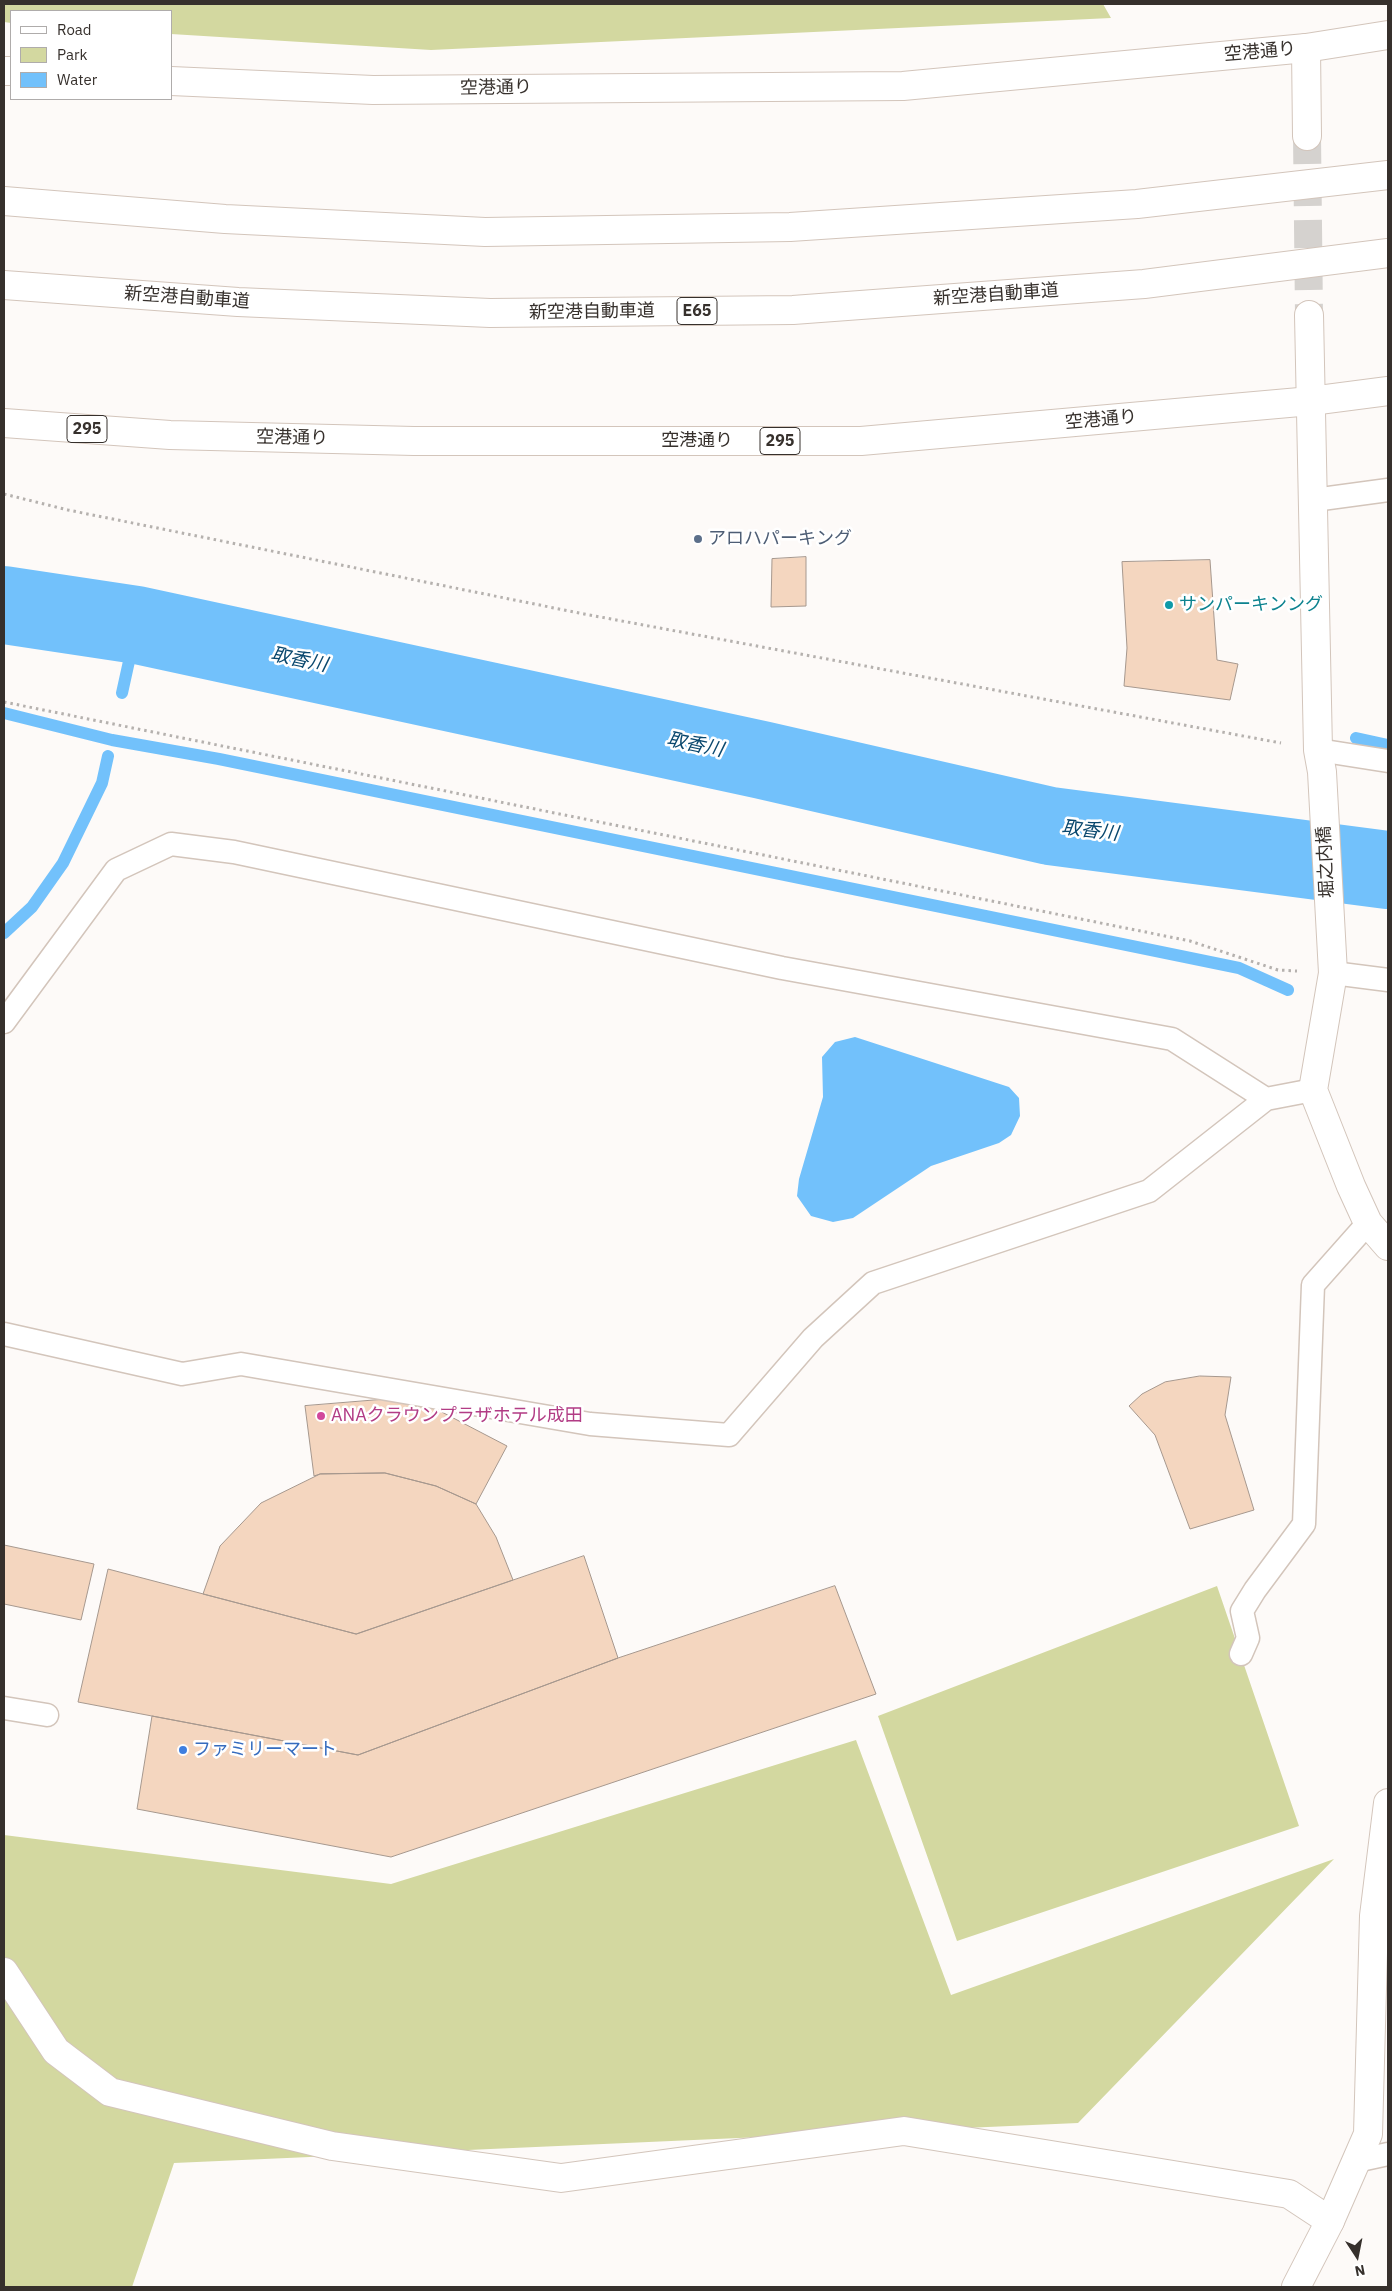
<!DOCTYPE html>
<html>
<head>
<meta charset="utf-8">
<style>
	body { margin:0 }
	#map { position:relative; width:1392px; height:2291px; overflow:hidden; background:#fdfaf8; font-family:"IBM Plex Sans",sans-serif }
	canvas { display:block }
	.frame { position:absolute; inset:0; border:5px solid #36302c; pointer-events:none }
	.legend { position:absolute; left:10px; top:10px; width:162px; height:90px; box-sizing:border-box; background:#fff; border:1px solid #afacab; margin:0; padding:6px 9px; list-style:none; font-size:15px; color:#36302c }
	.legend li { display:flex; align-items:center; gap:10px; height:25px }
	.legend b { width:25px; border:1px solid #afacab }
	.north { position:absolute; left:1332px; top:2231px; width:50px; height:50px; -webkit-text-stroke:4px #fff; paint-order:stroke; rotate:169deg; font-size:14px; font-weight:700; line-height:20px; text-align:center; color:#36302c }
	.north::after { content:''; display:block; margin:auto; width:18px; height:22px; background:#36302c; clip-path:polygon(50% 0,100% 100%,50% 72%,0 100%) }
</style>
</head>
<body>
<div id="map">
<canvas width="1392" height="2291"></canvas>
<div class="frame"></div>
<ul class="legend">
<li><b style="height:6px;background:#fff"></b>Road</li>
<li><b style="height:14px;background:#d3d8a0"></b>Park</li>
<li><b style="height:14px;background:#72c1fb"></b>Water</li>
</ul>
<div class="north">N</div>
</div>
<script>
const c = document.querySelector('canvas').getContext('2d');
c.lineJoin = 'round';
function paint(path, color) {
  c.fillStyle = color;
  c.fill(path, 'evenodd');
}
function stroke(path, color, width, dash) {
  c.strokeStyle = color;
  c.lineWidth = width;
  c.lineCap = dash ? 'butt' : 'round';
  c.setLineDash(dash || []);
  c.stroke(path);
}
function drawText(font, color, halo, rows, align = 'center') {
  c.font = font + ' "IBM Plex Sans","Noto Sans JP",sans-serif';
  c.lineWidth = 5;
  c.setLineDash([]);
  c.textBaseline = 'middle';
  c.strokeStyle = halo;
  c.fillStyle = color;
  for (const [text, x, y, turn = 0] of rows) {
    c.save();
    c.translate(x, y);
    c.rotate((+turn || 0) * Math.PI / 180);
    c.textAlign = isNaN(turn) ? turn : align;
    if (halo) c.strokeText(text, 0, 0);
    c.fillText(text, 0, 0);
    c.restore();
  }
}
paint(new Path2D(`
	M4,4H1103L1111,18L431,50L171,34V11H11V23L4,22Z
	M1217,1586L1299,1826L957,1941L878,1716Z
	M856,1740L951,1995L1334,1859L1078,2123L174,2163L132,2287H4V1835L391,1884Z`), '#d3d8a0');
paint(new Path2D(`
	M855,1037L1009,1087L1019,1098L1020,1116L1011,1135L999,1143L931,1166L853,1218L833,1222L811,1216L797,1196L799,1179L823,1097L822,1057L835,1042Z`), '#72c1fb');
stroke(new Path2D(`
	M122,693L137,625
	M4,713L112,740L219,759L1239,968L1288,990
	M1356,738L1388,745
	M4,933L32,907L63,863L102,783L108,756`), '#72c1fb', 12);
stroke(new Path2D(`
	M4,605L137,625L762,760L1050,826L1388,870`), '#72c1fb', 78);
const building = new Path2D(`
	M806,557V606L771,607L772,559Z
	M1210,560L1217,660L1238,664L1230,700L1124,686L1127,648L1122,562Z
	M1200,1376L1231,1377L1225,1415L1254,1510L1190,1529L1155,1435L1129,1406L1142,1394L1165,1382Z
	M413,1397L507,1446L476,1504L436,1486L385,1473L320,1474L314,1476L305,1406Z
	M385,1473L436,1486L476,1504L496,1537L513,1580L356,1634L203,1594L220,1546L261,1503L320,1474Z
	M4,1545L94,1564L81,1620L4,1604Z
	M584,1556L618,1658L358,1755L78,1702L108,1569L356,1634Z
	M835,1586L876,1694L391,1857L137,1809L152,1716L358,1755L618,1658Z`);
paint(building, '#f4d6bf');
stroke(building, '#a6988e', 1);
stroke(new Path2D(`
	M1307,136L1309,315`), '#d5d2cf', 28, [28, 14]);
const service = new Path2D(`
	M1314,500L1388,490
	M1318,750L1388,761
	M1333,973L1388,980
	M4,1022L116,870L171,844L234,852L782,968L1172,1039L1266,1099
	M4,1334L182,1374L241,1364L590,1424L729,1435L813,1338L873,1283L1149,1191L1266,1099L1313,1090
	M1241,1654L1248,1638L1242,1611L1255,1590L1304,1524L1313,1285L1368,1223
	M4,1708L47,1715
	M1356,2161L1388,2154`);
const minor = new Path2D(`
	M4,1972L56,2051L110,2092L332,2146L561,2178L904,2131L1289,2194L1330,2221`);
const tertiary = new Path2D(`
	M1306,48L1307,136
	M1309,315L1318,750L1322,772L1333,973L1313,1090L1351,1186L1368,1223L1388,1246
	M1296,2287L1330,2221L1368,2134L1374,1916L1388,1803`);
const trunk = new Path2D(`
	M4,71H11
	M171,81L373,90L903,86L1306,48L1388,35
	M4,423L170,435L414,441H861L1311,401L1388,391`);
const motorway = new Path2D(`
	M4,201L225,219L485,232L790,227L1137,204L1388,175
	M4,285L238,302L490,313L793,310L1144,284L1388,253`);
stroke(service, '#d3c5bb', 25);
stroke(minor, '#d3c5bb', 30);
stroke(tertiary, '#d3c5bb', 30);
stroke(trunk, '#d3c5bb', 30);
stroke(motorway, '#d3c5bb', 30);
stroke(new Path2D(`
	M4,494L68,510L584,614L1281,743
	M4,702L1190,941L1278,970L1297,971`), '#b5b1ae', 3, [2.5, 4]);
stroke(service, '#fff', 22);
stroke(minor, '#fff', 28);
stroke(tertiary, '#fff', 28);
stroke(trunk, '#fff', 28);
stroke(motorway, '#fff', 28);
for (const [x, y, r, color] of [
	[698,539,5,"#5c6f8a"],
	[1169,605,5,"#0f9aa8"],
	[321,1416,5,"#d1479c"],
	[183,1750,5,"#3f7fe0"]
]) {
  const dot = new Path2D();
  dot.arc(x, y, r, 0, 2 * Math.PI);
  c.fillStyle = color;
  c.fill(dot);
  stroke(dot, '#fff', 2);
}
for (const [x, y, w] of [
	[697,311,40],
	[87,429,40],
	[780,441,40]
]) {
  const box = new Path2D();
  box.roundRect(x - w / 2, y - 13.5, w, 27, 4);
  c.fillStyle = '#fff';
  c.fill(box);
  stroke(box, '#36302c', 1);
}
drawText('bold 16px', '#36302c', null, [
	["E65",697,311],
	["295",87,429],
	["295",780,441]
]);
drawText('18px', '#36302c', '#fff', [
	["空港通り",1260,52,-5],
	["空港通り",496,88,-1],
	["新空港自動車道",996,295,-4],
	["新空港自動車道",187,298,4],
	["新空港自動車道",592,312,-1],
	["空港通り",1101,420,-5],
	["空港通り",292,438,1],
	["空港通り",697,441],
	["堀之内橋",1326,862,-93]
]);
drawText('18px', '#4e5e75', '#fff', [
	["アロハパーキング",708,539]
], 'left');
drawText('18px', '#0d838f', '#fff', [
	["サンパーキンング",1179,605]
], 'left');
drawText('18px', '#b23c85', '#fff', [
	["ANAクラウンプラザホテル成田",331,1416]
], 'left');
drawText('18px', '#366cbe', '#fff', [
	["ファミリーマート",193,1750]
], 'left');
drawText('italic 19px', '#0a486e', '#fff', [
	["取香川",299,660,12],
	["取香川",695,745,12],
	["取香川",1090,831,7]
]);
</script>
</body>
</html>
